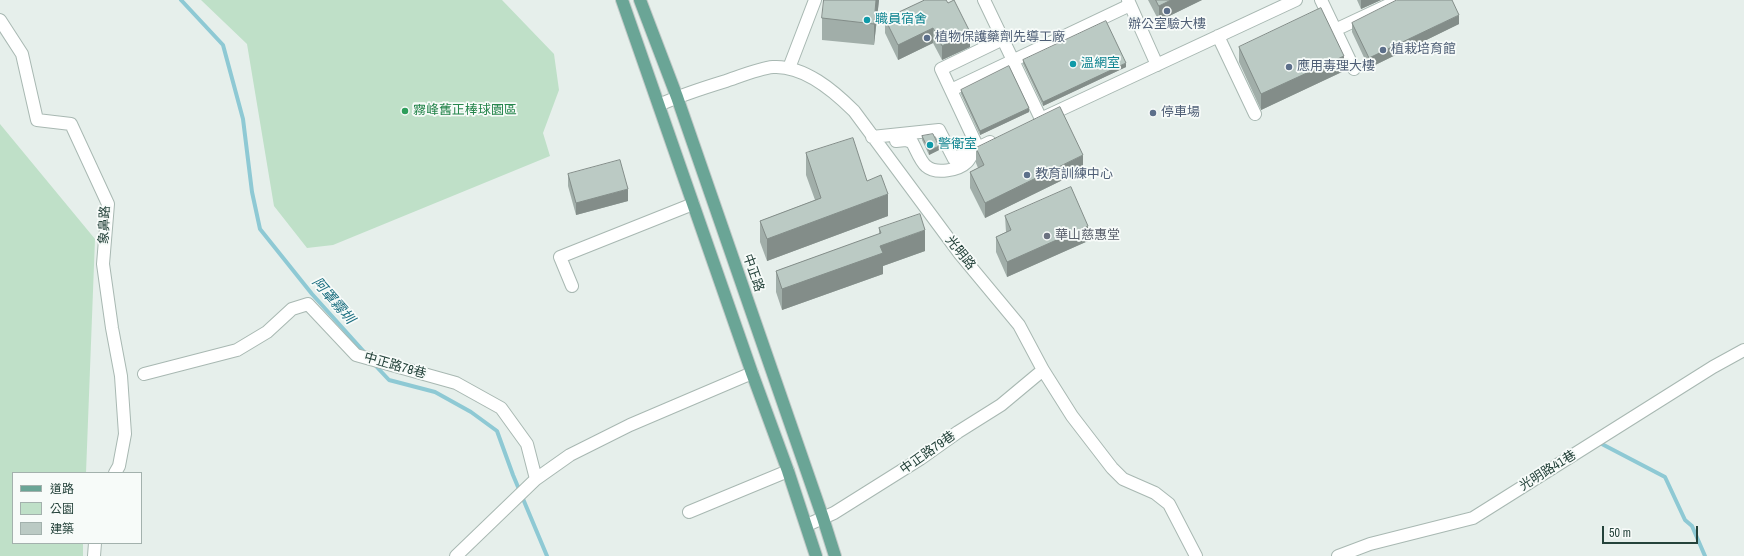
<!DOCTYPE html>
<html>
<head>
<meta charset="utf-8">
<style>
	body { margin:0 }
	#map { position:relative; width:1744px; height:556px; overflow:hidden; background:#e6efeb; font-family:"Archivo Narrow","Noto Sans TC",sans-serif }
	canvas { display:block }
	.legend { position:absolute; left:12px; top:472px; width:130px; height:72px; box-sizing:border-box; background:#f7fbf9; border:1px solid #a3b1ad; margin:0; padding:5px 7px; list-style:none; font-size:12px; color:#24423a }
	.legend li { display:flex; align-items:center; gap:8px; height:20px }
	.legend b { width:20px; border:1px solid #a3b1ad }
	.scale { position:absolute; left:1602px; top:526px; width:96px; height:18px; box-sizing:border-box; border:2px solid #24423a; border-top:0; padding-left:5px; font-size:12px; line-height:14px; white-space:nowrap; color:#24423a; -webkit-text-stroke:3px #f7fbf9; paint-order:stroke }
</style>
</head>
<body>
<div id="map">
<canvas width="1744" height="556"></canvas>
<ul class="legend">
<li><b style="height:5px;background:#6aa596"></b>道路</li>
<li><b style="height:11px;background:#bfe0c8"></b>公園</li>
<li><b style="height:11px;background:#bbcac4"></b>建築</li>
</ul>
<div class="scale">50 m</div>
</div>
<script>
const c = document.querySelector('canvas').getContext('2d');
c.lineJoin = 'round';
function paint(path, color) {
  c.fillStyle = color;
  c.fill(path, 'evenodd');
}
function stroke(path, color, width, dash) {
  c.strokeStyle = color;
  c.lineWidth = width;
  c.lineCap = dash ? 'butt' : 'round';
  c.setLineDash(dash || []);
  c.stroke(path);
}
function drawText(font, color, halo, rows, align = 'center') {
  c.font = font + ' "Archivo Narrow","Noto Sans TC",sans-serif';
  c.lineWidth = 3.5;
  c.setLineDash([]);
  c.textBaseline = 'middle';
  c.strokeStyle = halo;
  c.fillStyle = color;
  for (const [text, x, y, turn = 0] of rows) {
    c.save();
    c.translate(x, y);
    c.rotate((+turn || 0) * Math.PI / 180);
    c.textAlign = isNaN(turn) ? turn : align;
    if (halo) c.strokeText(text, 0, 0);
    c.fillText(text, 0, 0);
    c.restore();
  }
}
paint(new Path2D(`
	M201,0H502L554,54L559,90L543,133L550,156L333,245L307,248L274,206L247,44Z
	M0,124L95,239L86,473H13V543H83V556H0Z`), '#bfe0c8');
stroke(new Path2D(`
	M181,0L223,45L243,119L252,192L260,229L312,294L366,354
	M374,364L389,380L435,392L471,412L497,431L513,475L547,556
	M1598,442L1665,477L1685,520L1692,526L1705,556`), '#8ec9d4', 4);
const minor = new Path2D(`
	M984,0L1041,119
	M1128,0L1157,65
	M1321,0L1354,69
	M0,20L22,54L37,120L71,124L108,204L103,264L112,328L121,376L125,434L119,466L115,473
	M1335,30L1399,0
	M1218,36L1255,114
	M789,68L815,0
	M951,90L1130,5
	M659,105C681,95 703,88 726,81C738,77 760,68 773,67C804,65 834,91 854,111L960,254L1019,325L1043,370L1072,416L1112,468L1123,479L1155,493L1169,504L1196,556
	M1047,116L1296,0
	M872,137L939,130L954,159L990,142
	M896,141L906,140L912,142C916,149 920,161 926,166C936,175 959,170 967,162C970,159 972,154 974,151
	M978,148L941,69L1003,39
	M572,286L560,257L693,204
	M144,374L237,350L267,332L292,309L308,304L356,355L456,383L501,408L527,444L536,479
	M689,512L788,471
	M807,525L834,513L920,459L958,432L1001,405L1043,370
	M94,556L95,543
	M456,556L536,479L570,455L630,425L752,373
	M1338,556L1370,544L1473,518L1713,367L1744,350`);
const major = new Path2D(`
	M622,0L752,373L788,471L816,556
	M640,0L677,97L823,518L835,556`);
stroke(minor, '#a8b8b2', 14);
stroke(major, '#c2cac8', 14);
stroke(minor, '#fff', 12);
stroke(major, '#6aa596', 12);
paint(new Path2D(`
	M879,0L874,45L822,40V18Z
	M925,0L970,47L942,60L933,43L898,60L885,33V19Z
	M1148,0H1202L1159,21Z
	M1357,0H1381L1361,9Z
	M1352,23L1459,24L1369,68L1352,32Z
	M1239,47L1344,71L1261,110L1239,62Z
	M1023,60L1126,67L1043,106L1023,64Z
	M961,90L1029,112L980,135L961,94Z
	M922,136L939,150L929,155L922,140Z
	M976,148L1083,170L985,218L970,188V172L978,168L976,163Z
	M806,153L867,181L888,216L767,261L760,242V221L815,200L806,175Z
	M568,174L628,201L576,215L568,186Z
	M1005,216L1088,241L1007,277L996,252V237L1006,232Z
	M879,228L925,251L883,266V274L782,310L776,292V271L879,234Z`), '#a1aea9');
paint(new Path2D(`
	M876,0H879L874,45V24Z
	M1171,0H1202L1159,21V6Z
	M1361,0H1381L1361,9Z
	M1459,15V24L1369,68V58Z
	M933,28V43L898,60V45Z
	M970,32V47L942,60V46Z
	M1344,56V71L1261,110V94Z
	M1126,63V67L1043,106V102Z
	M1029,108V112L980,135V131Z
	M939,146V150L929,155V151Z
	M1083,155V170L985,218V203Z
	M628,189V201L576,215V203Z
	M888,194V216L767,261V239Z
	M1088,226V241L1007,277V262Z
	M925,230V251L883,266V274L782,310V289L880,246Z`), '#838d89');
const building = new Path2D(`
	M824,0H876L874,24L822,18Z
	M925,0H946L948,3L954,0L970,32L942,46L933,28L898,45L885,19Z
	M1156,0H1171L1159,6Z
	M1397,0H1452L1459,15L1369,58L1352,23Z
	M1321,8L1344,56L1261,94L1239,47Z
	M1106,21L1126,63L1043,102L1023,60Z
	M1009,66L1029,108L980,131L961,90Z
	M1060,107L1083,155L985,203L970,172L984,165L976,148Z
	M933,134L939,146L929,151L922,136Z
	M853,138L867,181L881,175L888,194L767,239L760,221L821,198L806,153Z
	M620,160L628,189L576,203L568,174Z
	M1071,187L1088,226L1007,262L996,237L1011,230L1005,216Z
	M920,214L925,230L880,246L883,253L782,289L776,271L881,233L879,228Z`);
paint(building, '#bbcac4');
stroke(building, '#838d89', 1);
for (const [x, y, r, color] of [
	[1167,11,4,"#5c6f8a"],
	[867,20,4,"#0f9aa8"],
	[927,38,4,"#5c6f8a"],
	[1383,50,4,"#5c6f8a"],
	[1073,64,4,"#0f9aa8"],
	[1289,67,4,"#5c6f8a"],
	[405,111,4,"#2e9e5b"],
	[1153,113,4,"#5c6f8a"],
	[930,145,4,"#0f9aa8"],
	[1027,175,4,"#5c6f8a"],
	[1047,236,4,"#6b7280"]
]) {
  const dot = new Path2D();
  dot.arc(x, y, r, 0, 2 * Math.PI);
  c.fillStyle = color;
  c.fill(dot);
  stroke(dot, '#f7fbf9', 1.5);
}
drawText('13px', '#0d838f', '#f7fbf9', [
	["職員宿舍",875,20],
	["溫網室",1081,64],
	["警衛室",938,145]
], 'left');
drawText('13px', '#4e5e75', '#f7fbf9', [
	["辦公室驗大樓",1167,25,"center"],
	["植物保護藥劑先導工廠",935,38],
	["植栽培育館",1391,50],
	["應用毒理大樓",1297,67],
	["停車場",1161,113],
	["教育訓練中心",1035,175]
], 'left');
drawText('13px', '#27864d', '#f7fbf9', [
	["霧峰舊正棒球園區",413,111]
], 'left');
drawText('13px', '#24423a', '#f7fbf9', [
	["象鼻路",105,225,-88],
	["光明路",960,253,51],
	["中正路",753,273,71],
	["中正路78巷",395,366,16],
	["中正路79巷",928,453,-35],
	["光明路41巷",1548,471,-32]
]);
drawText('13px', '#5b616d', '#f7fbf9', [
	["華山慈惠堂",1055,236]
], 'left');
drawText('italic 14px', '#1c6f80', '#f7fbf9', [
	["阿罩霧圳",333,301,49]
]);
</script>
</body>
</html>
